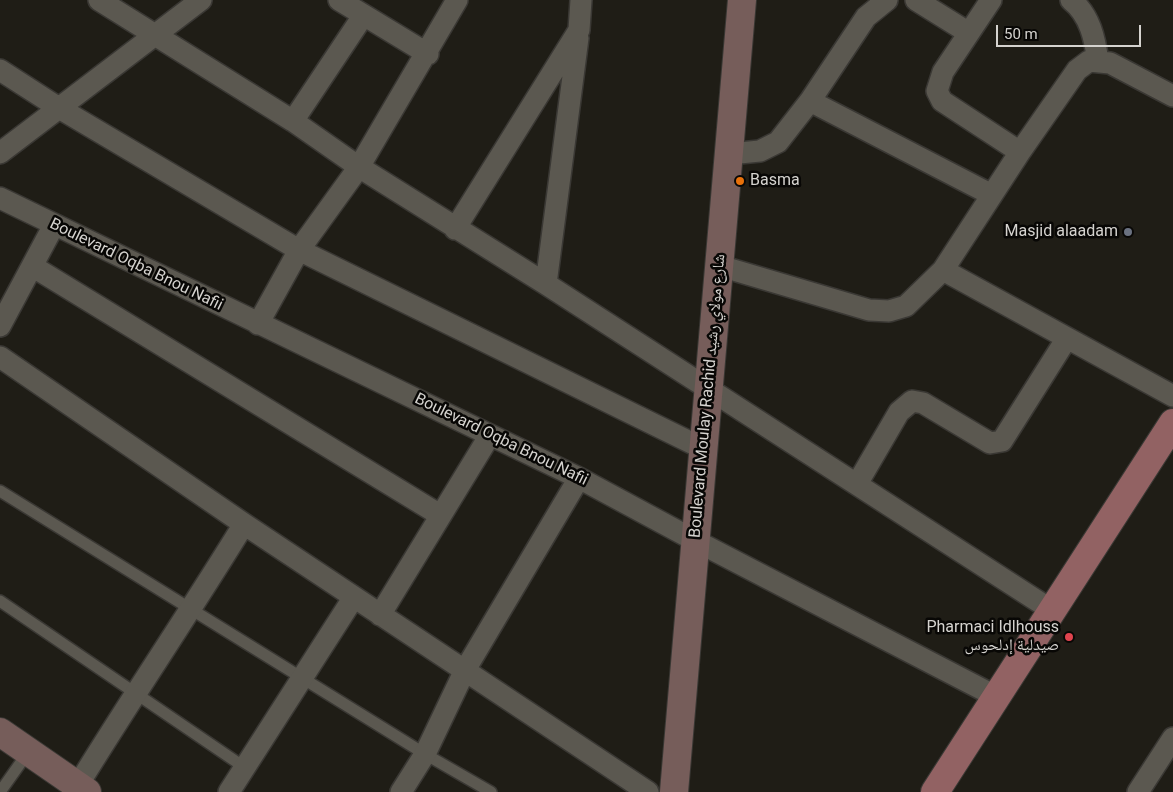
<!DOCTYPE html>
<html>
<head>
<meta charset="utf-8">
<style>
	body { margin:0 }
	#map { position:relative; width:1173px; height:792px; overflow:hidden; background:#1f1d16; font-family:Roboto,sans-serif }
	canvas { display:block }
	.scale { position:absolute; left:996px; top:25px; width:145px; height:22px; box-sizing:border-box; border:2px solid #d5d3cf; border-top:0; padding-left:6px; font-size:15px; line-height:18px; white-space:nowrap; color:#d5d3cf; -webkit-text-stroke:4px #080705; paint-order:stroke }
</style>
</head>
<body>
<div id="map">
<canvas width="1173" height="792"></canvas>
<div class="scale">50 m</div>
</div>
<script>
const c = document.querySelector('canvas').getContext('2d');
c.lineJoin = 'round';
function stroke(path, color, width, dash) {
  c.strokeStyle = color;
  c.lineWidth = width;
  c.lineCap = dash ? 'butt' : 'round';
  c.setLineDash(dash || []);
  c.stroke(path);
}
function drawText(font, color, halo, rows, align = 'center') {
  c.font = font + ' Roboto,"Noto Naskh Arabic",sans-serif';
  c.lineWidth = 5;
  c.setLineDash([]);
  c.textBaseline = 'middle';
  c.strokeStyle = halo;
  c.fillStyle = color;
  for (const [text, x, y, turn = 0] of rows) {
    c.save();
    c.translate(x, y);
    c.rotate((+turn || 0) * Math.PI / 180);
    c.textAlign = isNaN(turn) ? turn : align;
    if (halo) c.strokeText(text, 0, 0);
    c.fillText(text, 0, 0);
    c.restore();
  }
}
const lane = new Path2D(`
	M0,491L425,754L491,792
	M0,601L244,767
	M0,792L29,751`);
const street = new Path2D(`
	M99,0L293,121L359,167L546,284L1053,611
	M339,0L428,54
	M916,0L969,33
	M991,0L943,72L937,91L942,101L1020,152
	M1071,0C1090,15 1095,39 1098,62
	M0,70L59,108L299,250L704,449
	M810,101L992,195
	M293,121L363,16
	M0,153L201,0
	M729,154L760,151L778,142L810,101L866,17L887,0
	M0,198L579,478L696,541L995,696
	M455,229L579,30L581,0
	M32,266L440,515
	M720,266L869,310L889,311L906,306L943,270L1020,152L1077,70L1089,61L1110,63L1173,96
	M943,270L1173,396
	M546,284L578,38
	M258,324L299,250L359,167L457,0
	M0,326L54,225
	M0,357L244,524L648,792
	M857,484L899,412L912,401L923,403L990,443L1002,441L1067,338
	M380,615L490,435
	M78,785C132,697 190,612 244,524
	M229,792L354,597
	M401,792L425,754L465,670L579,478
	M1138,792L1173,738`);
const secondary = new Path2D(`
	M0,732L87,792
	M674,792L742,0`);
const primary = new Path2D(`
	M935,792L1173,423`);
stroke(lane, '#3a3834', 14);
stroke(street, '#3a3834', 24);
stroke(secondary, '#3a3834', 30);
stroke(primary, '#3a3834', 30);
stroke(lane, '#5b5850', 11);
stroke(street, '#5b5850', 21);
stroke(secondary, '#765d5a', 28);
stroke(primary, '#926263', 28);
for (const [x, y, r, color] of [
	[740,181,5,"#e8710a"],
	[1128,232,5,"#6b7280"],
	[1069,637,5,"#e0444e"]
]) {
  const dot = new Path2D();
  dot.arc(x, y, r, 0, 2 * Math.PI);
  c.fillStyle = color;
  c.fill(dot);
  stroke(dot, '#080705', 2);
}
drawText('16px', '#d5d3cf', '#080705', [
	["Basma",750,181,"left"],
	["Masjid alaadam",1118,232],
	["Pharmaci Idlhouss",1059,628],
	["صيدلية إدلحوس",1059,646]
], 'right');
drawText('16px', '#d5d3cf', '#080705', [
	["Boulevard Oqba Bnou Nafii",136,265,26],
	["Boulevard Moulay Rachid شارع مولاي رشيد",708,396,-85],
	["Boulevard Oqba Bnou Nafii",501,440,26]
]);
</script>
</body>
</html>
